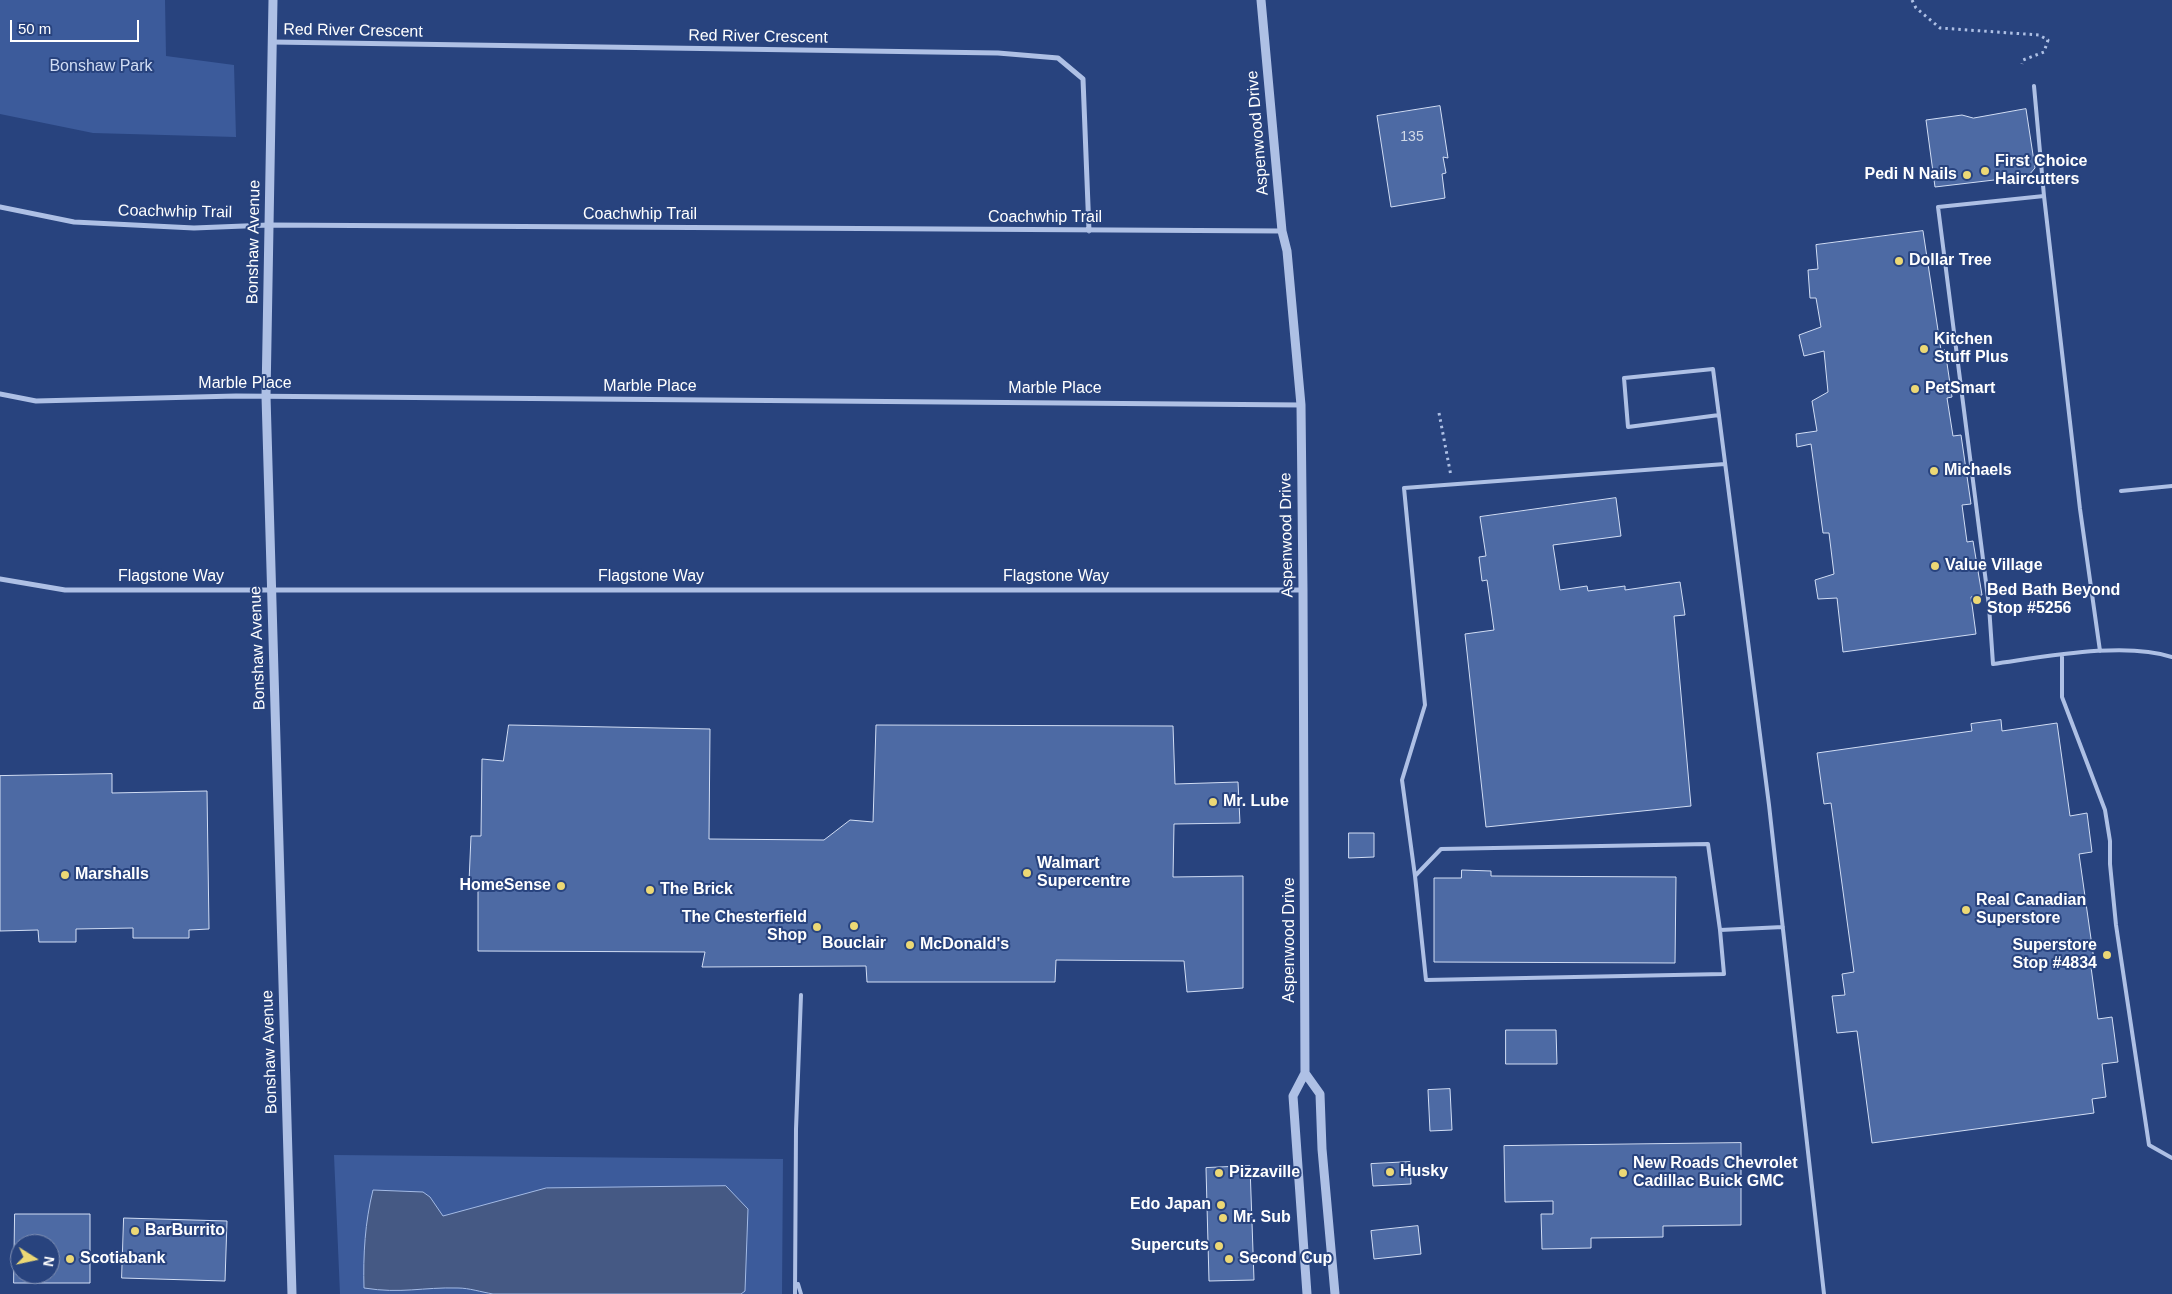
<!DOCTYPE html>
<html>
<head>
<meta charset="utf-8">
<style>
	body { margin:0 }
	#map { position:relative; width:2172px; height:1294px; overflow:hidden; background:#28437e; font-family:Arial,sans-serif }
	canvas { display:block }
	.north { position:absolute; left:10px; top:1234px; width:50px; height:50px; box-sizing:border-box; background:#28437e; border:1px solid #7e8eb2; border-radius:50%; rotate:100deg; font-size:14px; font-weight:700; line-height:20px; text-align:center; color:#fff }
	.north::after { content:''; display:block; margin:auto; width:18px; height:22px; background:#ecd875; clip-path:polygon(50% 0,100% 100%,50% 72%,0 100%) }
	.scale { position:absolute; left:10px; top:20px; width:129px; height:22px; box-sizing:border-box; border:2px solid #fff; border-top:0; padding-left:6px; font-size:15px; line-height:18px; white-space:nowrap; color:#fff; -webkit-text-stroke:4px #28437e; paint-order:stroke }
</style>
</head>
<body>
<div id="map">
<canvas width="2172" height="1294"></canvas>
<div class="north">N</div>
<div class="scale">50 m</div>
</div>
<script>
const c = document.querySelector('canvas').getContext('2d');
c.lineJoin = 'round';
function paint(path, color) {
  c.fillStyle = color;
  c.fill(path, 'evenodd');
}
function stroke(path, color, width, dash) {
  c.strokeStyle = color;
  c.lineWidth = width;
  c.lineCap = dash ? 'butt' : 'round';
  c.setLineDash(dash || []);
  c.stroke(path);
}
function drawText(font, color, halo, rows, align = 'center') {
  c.font = font + ' Arial,sans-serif';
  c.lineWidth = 4;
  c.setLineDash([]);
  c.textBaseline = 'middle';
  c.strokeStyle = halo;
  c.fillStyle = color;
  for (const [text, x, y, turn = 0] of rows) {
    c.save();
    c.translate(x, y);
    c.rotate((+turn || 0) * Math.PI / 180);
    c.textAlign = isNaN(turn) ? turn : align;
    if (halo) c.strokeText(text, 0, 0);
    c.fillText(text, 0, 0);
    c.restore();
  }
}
paint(new Path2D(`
	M0,0H165L166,56L234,65L236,137L93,133L0,114Z
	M334,1155L783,1159L782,1294H340Z`), '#3c5b9b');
const water = new Path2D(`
	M726,1186L748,1209L745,1291L741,1294H493C481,1292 469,1288 458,1288C422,1287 402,1294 364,1288C363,1255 365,1222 373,1190L423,1192L430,1197L443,1216L546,1188Z`);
paint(water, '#455984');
stroke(water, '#a3bae5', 1);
const building = new Path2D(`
	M1440,106L1448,158L1443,157L1446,173L1442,174L1445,198L1391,207L1377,116Z
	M2026,109L2035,168L2028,176L1935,187L1926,120L1962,115L1973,118Z
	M1923,231L1941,350H1945L1952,397L1947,398L1953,436L1961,435L1971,504L1962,505L1967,542L1973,541L1982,595L1971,597L1976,634L1843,652L1837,598L1818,599L1815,580L1834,574L1829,533H1823L1811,444L1797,447L1796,434L1817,431L1812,401L1828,392L1824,351L1804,356L1799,335L1821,327L1816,298H1810L1808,270L1818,269L1816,245Z
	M1616,498L1621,536L1553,545L1560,590L1587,586L1588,591L1625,586V590L1680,582L1685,615L1674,616L1691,806L1486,827L1465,634L1494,630L1487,580L1482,581L1479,557L1486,556L1480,517Z
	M2001,720L2002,731L2057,723L2070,816L2087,813L2092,852L2079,854L2095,967H2091L2098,1019L2112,1017L2118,1062L2102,1064L2106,1097L2092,1099L2094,1113L1872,1143L1857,1031L1837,1033L1832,996L1845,995L1842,974L1854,972L1831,803L1824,804L1817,753L1972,731L1971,724Z
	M509,725L710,729L709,839L824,840L850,820L873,822L876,725L1173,726L1175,784L1238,782L1240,823L1174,824L1173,877L1243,876V988L1187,992L1184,961L1056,960L1055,982H867L866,966L702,967L705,952L478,951V884L469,882L471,836H481L482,759L503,761Z
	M112,774V793L207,791L209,929L189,930V938H133V928L76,929V942H39L38,930L0,931V776Z
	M1349,833H1374V857L1349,858Z
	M1462,870L1491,871V876L1676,877L1675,963L1434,962V878H1461Z
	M1506,1030H1556L1557,1064H1506Z
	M1450,1089L1452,1130L1430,1131L1428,1090Z
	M1741,1143V1225L1663,1226V1237L1591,1238V1248L1542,1249L1541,1214H1553V1201L1505,1202L1504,1146Z
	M1410,1162L1411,1184L1373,1186L1371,1164Z
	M1250,1166L1254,1280L1209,1281L1206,1168Z
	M15,1214H90V1283H14ZM20,1244H50V1274H20Z
	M124,1218L227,1221L225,1281L122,1278Z
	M1418,1226L1421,1254L1374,1259L1371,1231Z`);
paint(building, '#4d6aa4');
stroke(building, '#d1ddf4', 1);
stroke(new Path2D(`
	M1912,0L1916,8L1940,28L2039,35L2048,40L2044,52L2023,60L2022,64
	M1439,413L1451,476`), '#aec0e5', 3, [2.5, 4]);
stroke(new Path2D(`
	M2034,86L2044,196L2080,509L2100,651
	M2044,196L1938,207L1989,606L1993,664C2044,657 2124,641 2172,657
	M1719,415L1628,427L1624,378L1713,369L1769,805L1824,1294
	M2121,491L2172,486
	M2062,655V697L2105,810L2110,841V864L2116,925L2149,1145L2172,1158
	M1415,876L1402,780L1425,705L1404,488L1725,464
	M1720,930L1724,974L1426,980L1415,876L1441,849L1708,844L1720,930L1783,927
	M798,1284L801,1294
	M795,1294L796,1129L801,995`), '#aec0e5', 4);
stroke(new Path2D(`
	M272,42L998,53L1058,58L1083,79L1089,231
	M0,207L74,222L194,228L269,225L1282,231
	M0,394L36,401L236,396L1301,405
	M0,579L65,590H1303`), '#aec0e5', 5);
stroke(new Path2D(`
	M273,0L266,396L292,1294
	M1261,0L1282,231L1287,251L1301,405L1303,590L1305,1073L1293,1096L1307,1294
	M1305,1073L1320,1094L1322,1149L1335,1294`), '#aec0e5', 9);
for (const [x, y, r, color] of [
	[1985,171,5,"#ecd875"],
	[1967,175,5,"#ecd875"],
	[1899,261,5,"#ecd875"],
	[1924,349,5,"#ecd875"],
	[1915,389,5,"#ecd875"],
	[1934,471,5,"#ecd875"],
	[1935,566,5,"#ecd875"],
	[1977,600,5,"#ecd875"],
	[1213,802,5,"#ecd875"],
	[1027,873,5,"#ecd875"],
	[65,875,5,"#ecd875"],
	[561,886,5,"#ecd875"],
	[650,890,5,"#ecd875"],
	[1966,910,5,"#ecd875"],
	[854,926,5,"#ecd875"],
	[817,927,5,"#ecd875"],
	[910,945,5,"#ecd875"],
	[2107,955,5,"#ecd875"],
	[1390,1172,5,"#ecd875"],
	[1219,1173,5,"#ecd875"],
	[1623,1173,5,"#ecd875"],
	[1221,1205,5,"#ecd875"],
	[1223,1218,5,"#ecd875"],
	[135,1231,5,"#ecd875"],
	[1219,1246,5,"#ecd875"],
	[70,1259,5,"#ecd875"],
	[1229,1259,5,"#ecd875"]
]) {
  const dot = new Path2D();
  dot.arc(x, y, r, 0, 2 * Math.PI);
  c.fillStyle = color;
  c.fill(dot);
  stroke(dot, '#28437e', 2);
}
drawText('14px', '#d2dae8', null, [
	["135",1412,137]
]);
drawText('16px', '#fff', '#28437e', [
	["Red River Crescent",353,31,1],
	["Red River Crescent",758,37,1],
	["Aspenwood Drive",1258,133,-95],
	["Coachwhip Trail",175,212,1],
	["Coachwhip Trail",640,215],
	["Coachwhip Trail",1045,218],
	["Bonshaw Avenue",254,242,-89],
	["Marble Place",245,384],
	["Marble Place",650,387],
	["Marble Place",1055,389],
	["Aspenwood Drive",1287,535,-91],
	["Flagstone Way",171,577],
	["Flagstone Way",651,577],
	["Flagstone Way",1056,577],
	["Bonshaw Avenue",258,648,-92],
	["Aspenwood Drive",1290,940,-90],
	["Bonshaw Avenue",270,1052,-92]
]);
drawText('16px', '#d1ddf4', '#28437e', [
	["Bonshaw Park",101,67]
]);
drawText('bold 16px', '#fff', '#28437e', [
	["First Choice",1995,162],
	["Haircutters",1995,180],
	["Pedi N Nails",1957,175,"right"],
	["Dollar Tree",1909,261],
	["Kitchen",1934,340],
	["Stuff Plus",1934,358],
	["PetSmart",1925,389],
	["Michaels",1944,471],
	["Value Village",1945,566],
	["Bed Bath Beyond",1987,591],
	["Stop #5256",1987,609],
	["Mr. Lube",1223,802],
	["Walmart",1037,864],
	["Supercentre",1037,882],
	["Marshalls",75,875],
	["HomeSense",551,886,"right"],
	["The Brick",660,890],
	["Real Canadian",1976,901],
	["Superstore",1976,919],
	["The Chesterfield",807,918,"right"],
	["Shop",807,936,"right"],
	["Bouclair",854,944,"center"],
	["McDonald's",920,945],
	["Superstore",2097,946,"right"],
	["Stop #4834",2097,964,"right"],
	["New Roads Chevrolet",1633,1164],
	["Cadillac Buick GMC",1633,1182],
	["Husky",1400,1172],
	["Pizzaville",1229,1173],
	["Edo Japan",1211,1205,"right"],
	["Mr. Sub",1233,1218],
	["BarBurrito",145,1231],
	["Supercuts",1209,1246,"right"],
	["Scotiabank",80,1259],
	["Second Cup",1239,1259]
], 'left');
</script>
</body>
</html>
